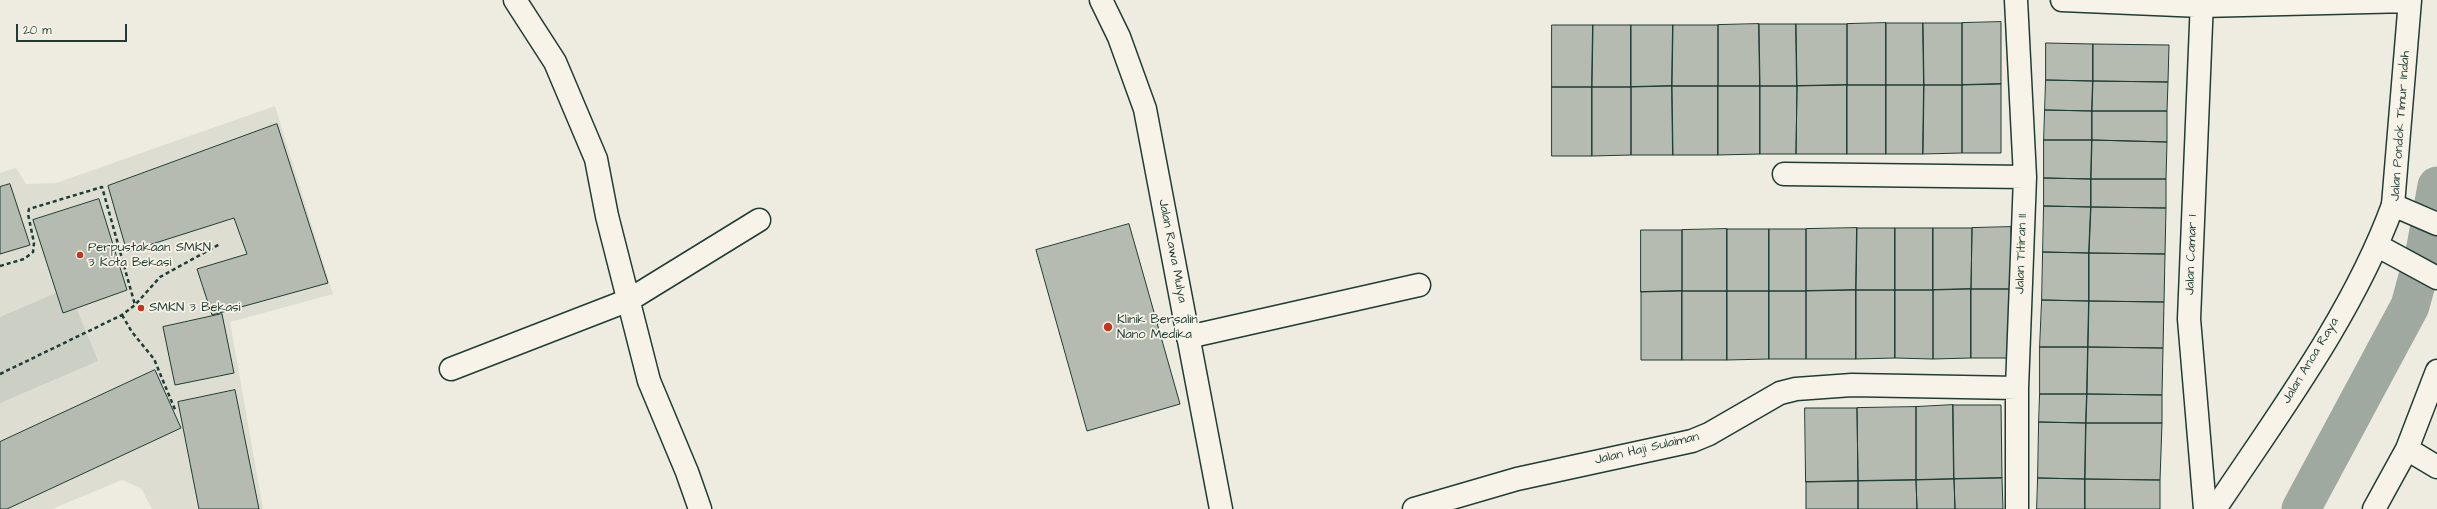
<!DOCTYPE html>
<html>
<head>
<meta charset="utf-8">
<style>
	body { margin:0 }
	#map { position:relative; width:2437px; height:509px; overflow:hidden; background:#eeece1; font-family:"Architects Daughter",sans-serif }
	canvas { display:block }
	.scale { position:absolute; left:16px; top:24px; width:111px; height:18px; box-sizing:border-box; border:2px solid #1f3d34; border-top:0; padding-left:5px; font-size:12px; line-height:14px; white-space:nowrap; color:#1f3d34; -webkit-text-stroke:3px #f7f3e8; paint-order:stroke }
</style>
</head>
<body>
<div id="map">
<canvas width="2437" height="509"></canvas>
<div class="scale">20 m</div>
</div>
<script>
const c = document.querySelector('canvas').getContext('2d');
c.lineJoin = 'round';
function paint(path, color) {
  c.fillStyle = color;
  c.fill(path, 'evenodd');
}
function stroke(path, color, width, dash) {
  c.strokeStyle = color;
  c.lineWidth = width;
  c.lineCap = dash ? 'butt' : 'round';
  c.setLineDash(dash || []);
  c.stroke(path);
}
function drawText(font, color, halo, rows, align = 'center') {
  c.font = font + ' "Architects Daughter",sans-serif';
  c.lineWidth = 3.5;
  c.setLineDash([]);
  c.textBaseline = 'middle';
  c.strokeStyle = halo;
  c.fillStyle = color;
  for (const [text, x, y, turn = 0] of rows) {
    c.save();
    c.translate(x, y);
    c.rotate((+turn || 0) * Math.PI / 180);
    c.textAlign = isNaN(turn) ? turn : align;
    if (halo) c.strokeText(text, 0, 0);
    c.fillText(text, 0, 0);
    c.restore();
  }
}
paint(new Path2D(`
	M275,106L333,294L230,322L263,509H152L141,488L122,480L52,509H0V173L16,168L26,184L56,183Z`), '#ddddd2');
paint(new Path2D(`
	M68,288L98,361L0,403V317Z`), '#cccfc4');
stroke(new Path2D(`
	M2301,509L2410,306L2426,247L2437,186`), '#9fa99f', 39);
const building = new Path2D(`
	M2001,22V84L1962,85V23Z
	M1886,23V85H1847V24Z
	M1886,23H1923L1924,85H1886Z
	M1923,23H1962V85H1924Z
	M1759,24H1796L1797,86H1760Z
	M1759,24L1760,86H1718V25Z
	M1796,24H1847V85L1797,86Z
	M1552,25H1593L1592,87H1552Z
	M1593,25H1631V87H1592Z
	M1631,25H1673L1672,86L1631,87Z
	M1673,25H1718V86H1672Z
	M2046,43L2093,44V81L2046,80Z
	M2093,44L2169,45L2168,82L2093,81Z
	M2046,80L2093,81L2092,111L2045,110Z
	M2093,81L2168,82L2167,111H2092Z
	M2001,84V153H1962V85Z
	M1847,85V154H1796L1797,86Z
	M1847,85H1886V154H1847Z
	M1886,85H1924L1923,154H1886Z
	M1924,85H1962V153L1923,154Z
	M1672,86L1673,155H1631V87Z
	M1672,86H1718V155H1673Z
	M1718,86H1760V154L1718,155Z
	M1760,86H1797L1796,154H1760Z
	M1552,87H1592V156H1552Z
	M1592,87H1631V155L1592,156Z
	M2045,110L2092,111V140H2044Z
	M2092,111H2167V142L2092,140Z
	M277,124L328,283L212,315L197,269L247,254L234,218L127,252L108,186Z
	M2044,140H2092L2091,179L2044,178Z
	M2092,140L2167,142L2166,179H2091Z
	M2044,178L2091,179V207L2044,206Z
	M2091,179H2166V208L2091,207Z
	M10,184L30,245L0,254V187Z
	M99,199L127,290L63,313L33,220Z
	M2044,206L2091,207L2089,253L2043,252Z
	M2091,207L2166,208L2165,254L2089,253Z
	M1129,224L1180,404L1087,431L1036,250Z
	M2011,227V289H1971L1972,228Z
	M1857,228H1895V290H1856Z
	M1857,228L1856,290L1806,291V229Z
	M1895,228H1933V290H1895Z
	M1933,228H1972L1971,289L1933,290Z
	M1727,229V291H1682V230Z
	M1727,229H1769V291H1727Z
	M1769,229H1806V291H1769Z
	M1641,230H1682V291L1641,292Z
	M2043,252L2089,253V301L2042,300Z
	M2089,253L2165,254L2164,302L2089,301Z
	M1971,289H2011L2010,358H1971Z
	M1971,289V358L1933,359V290Z
	M1856,290V359H1806V291Z
	M1856,290H1895V358L1856,359Z
	M1895,290H1933V359L1895,358Z
	M1682,291V360H1641V292Z
	M1682,291H1727V360H1682Z
	M1727,291H1769V359L1727,360Z
	M1769,291H1806V359H1769Z
	M2042,300L2089,301L2088,347H2040Z
	M2089,301L2164,302L2163,348L2088,347Z
	M222,314L234,373L175,385L163,327Z
	M2040,347H2088L2087,394H2040Z
	M2088,347L2163,348L2162,395L2087,394Z
	M155,370L181,428L7,509H0V442Z
	M235,390L259,509H199L178,402Z
	M2040,394H2087L2086,423L2039,422Z
	M2087,394L2162,395V423H2086Z
	M1953,405L1954,479L1916,480V407Z
	M1953,405H2001L2002,478L1954,479Z
	M1916,407V480L1858,481L1857,408Z
	M1805,408H1857L1858,481L1806,482Z
	M2039,422L2086,423L2085,479L2038,478Z
	M2086,423H2162L2160,480L2085,479Z
	M2002,478L2003,509H1955L1954,479Z
	M2038,478L2085,479V509H2037Z
	M1954,479L1955,509H1917L1916,480Z
	M2085,479L2160,480V509H2085Z
	M1916,480L1917,509H1858V481Z
	M1858,481V509H1806V482Z`);
paint(building, '#b5bbb0');
stroke(building, '#1f3d34', 1);
const street = new Path2D(`
	M515,0L555,62L596,159L607,216L649,381L687,472L700,509
	M2016,0L2025,177L2017,388V509
	M2062,0L2201,6L2410,1
	M2202,0L2189,319L2205,509
	M1784,174L2025,177
	M2393,205L2410,0
	M1188,337L1419,285
	M451,369L629,300L759,220
	M2407,449L2437,467
	M1414,509L1517,479L1692,441L1709,434L1780,393L1796,389L1852,385L2017,388
	M2374,509L2407,449L2437,371`);
const secondary = new Path2D(`
	M1101,0L1119,37L1145,109L1221,509
	M2378,246L2437,278
	M2215,509C2279,413 2353,314 2393,205L2437,224`);
stroke(street, '#1f3d34', 25);
stroke(secondary, '#1f3d34', 25);
stroke(new Path2D(`
	M0,266L24,259L33,252L34,243L28,214L29,209L102,187L135,305
	M122,315L132,332L154,359L176,412
	M0,374L122,315L135,305L160,277L220,244`), '#1f3d34', 2.5, [4, 3]);
stroke(street, '#f7f3e8', 22);
stroke(secondary, '#f7f3e8', 22);
for (const [x, y, r, color] of [
	[80,255,4,"#c8321e"],
	[141,308,4,"#c8321e"],
	[1108,327,5,"#c8321e"]
]) {
  const dot = new Path2D();
  dot.arc(x, y, r, 0, 2 * Math.PI);
  c.fillStyle = color;
  c.fill(dot);
  stroke(dot, '#f7f3e8', 1.5);
}
drawText('13px', '#1f3d34', '#f7f3e8', [
	["Jalan Pondok Timur Indah",2401,126,-86],
	["Jalan Rawa Mulya",1172,251,79],
	["Jalan Titiran II",2022,254,-88],
	["Jalan Camar 1",2192,255,-88],
	["Jalan Anoa Raya",2311,361,-59],
	["Jalan Haji Sulaiman",1647,449,-13]
]);
drawText('13px', '#1f3d34', '#f7f3e8', [
	["Perpustakaan SMKN",88,248],
	["3 Kota Bekasi",88,263],
	["SMKN 3 Bekasi",149,308],
	["Klinik Bersalin",1117,320],
	["Nano Medika",1117,335]
], 'left');
</script>
</body>
</html>
